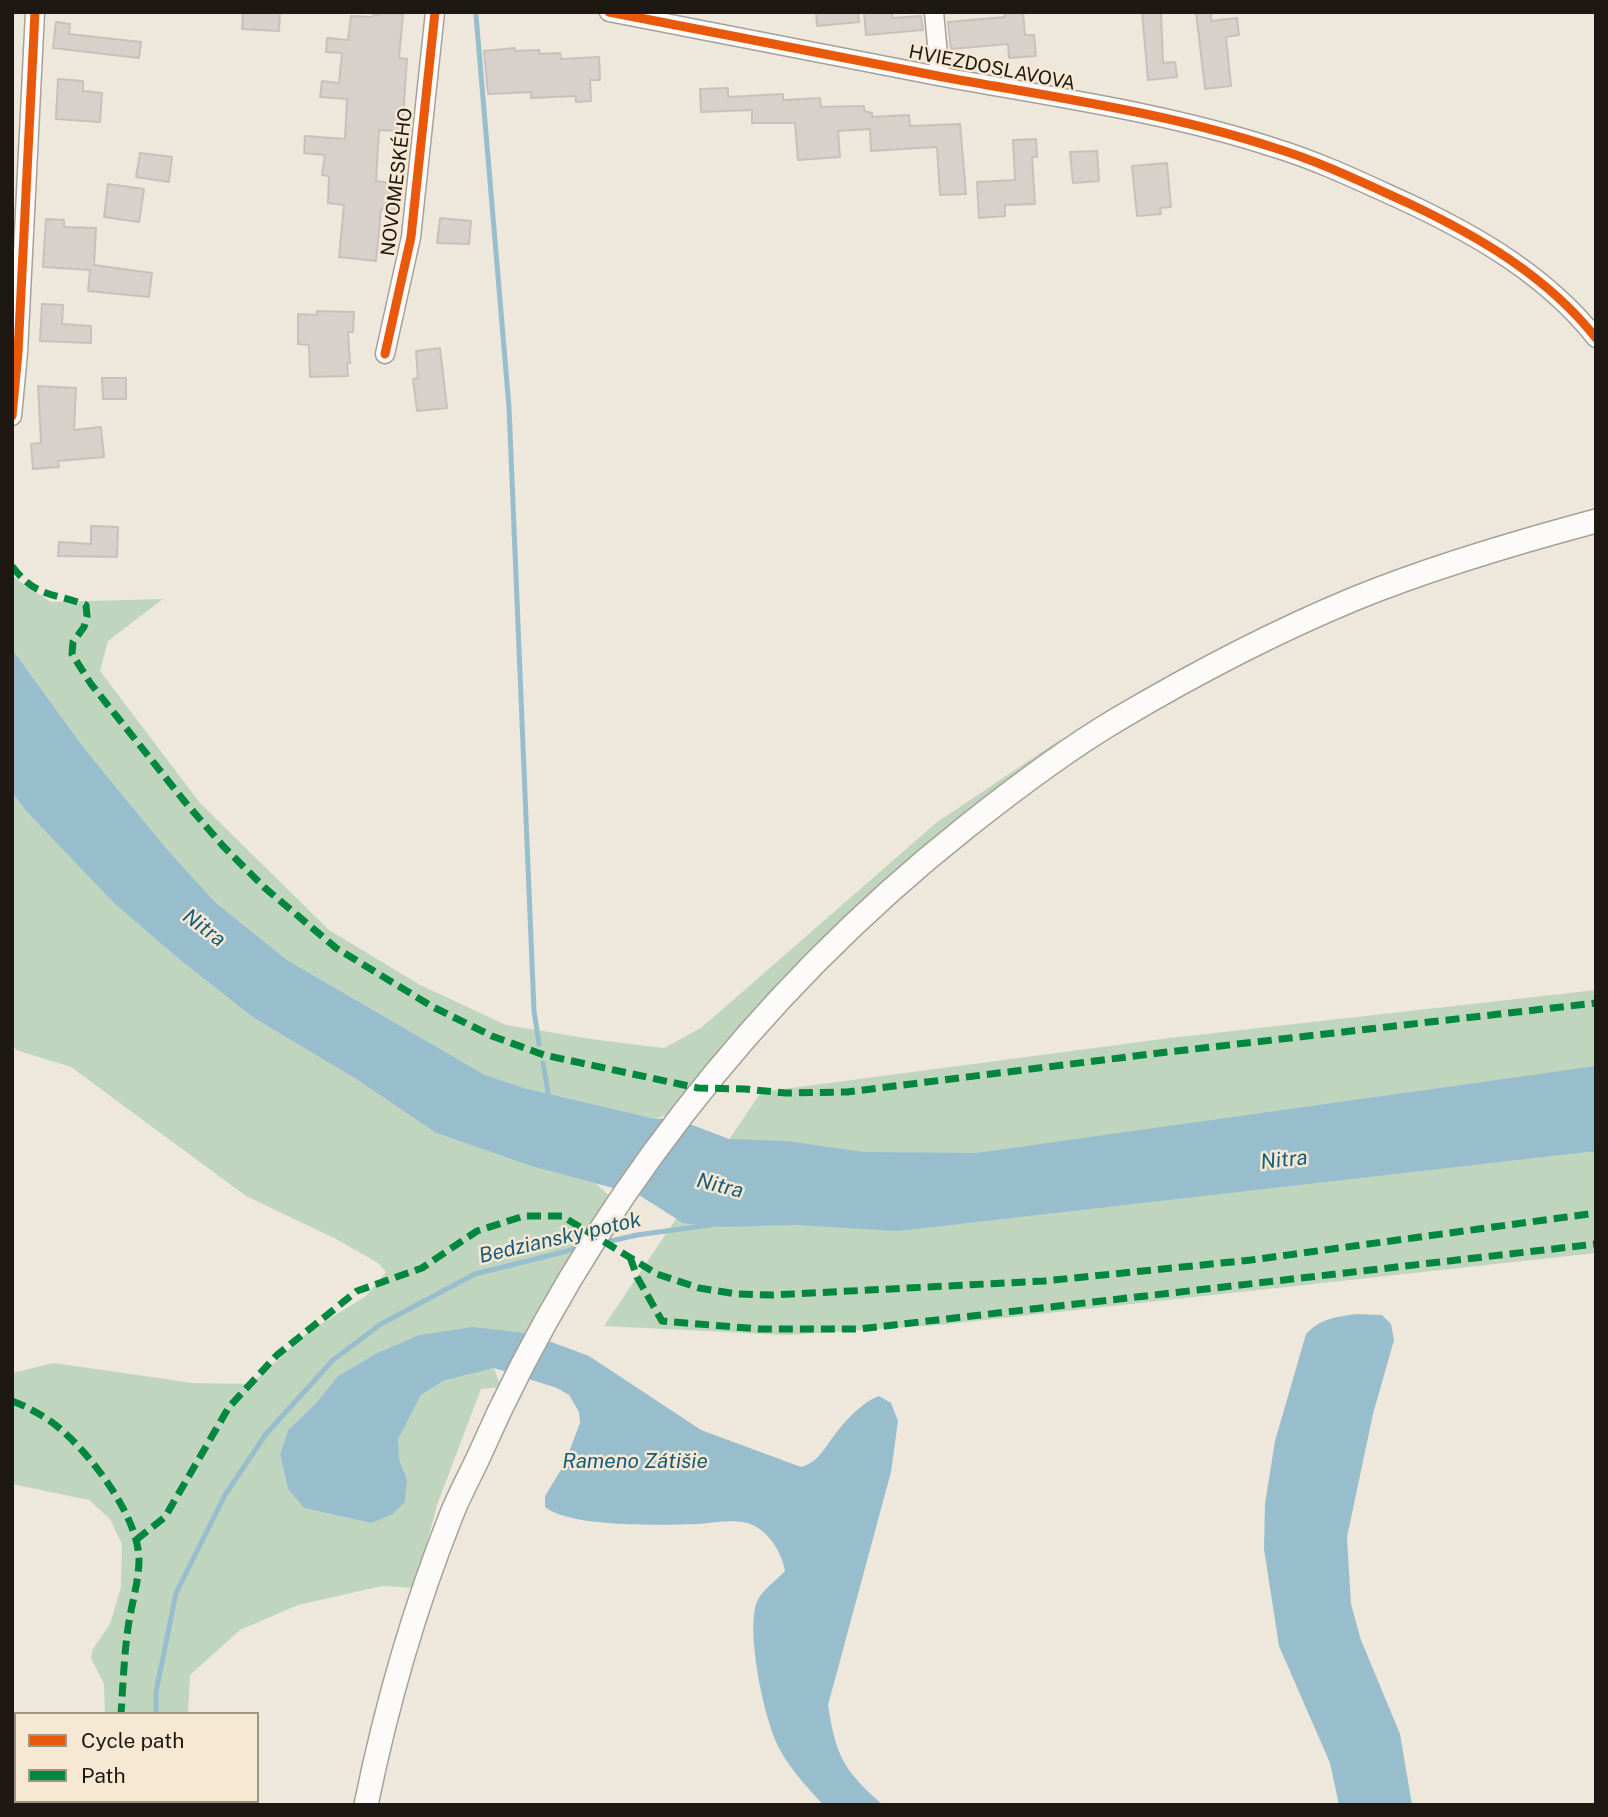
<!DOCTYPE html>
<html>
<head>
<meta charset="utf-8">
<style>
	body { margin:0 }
	#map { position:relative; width:1608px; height:1817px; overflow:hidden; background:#eee7db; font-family:"Public Sans",sans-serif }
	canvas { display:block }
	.frame { position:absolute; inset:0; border:14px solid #1d1811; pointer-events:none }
	.legend { position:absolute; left:14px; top:1712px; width:245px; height:91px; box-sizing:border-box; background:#f6e8d3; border:2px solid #9f9585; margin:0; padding:9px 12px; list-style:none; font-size:21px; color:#1d1811 }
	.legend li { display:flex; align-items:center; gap:14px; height:35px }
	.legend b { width:35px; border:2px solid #9f9585 }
</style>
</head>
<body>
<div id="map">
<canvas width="1608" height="1817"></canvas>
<div class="frame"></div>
<ul class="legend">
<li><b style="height:9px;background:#e8590c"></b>Cycle path</li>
<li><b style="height:9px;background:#00873e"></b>Path</li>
</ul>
</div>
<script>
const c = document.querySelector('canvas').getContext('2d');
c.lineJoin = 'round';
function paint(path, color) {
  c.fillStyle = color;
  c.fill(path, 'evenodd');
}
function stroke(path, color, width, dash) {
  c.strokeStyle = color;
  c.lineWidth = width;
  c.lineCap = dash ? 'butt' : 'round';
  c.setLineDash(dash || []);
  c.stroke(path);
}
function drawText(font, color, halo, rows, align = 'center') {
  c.font = font + ' "Public Sans",sans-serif';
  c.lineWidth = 5;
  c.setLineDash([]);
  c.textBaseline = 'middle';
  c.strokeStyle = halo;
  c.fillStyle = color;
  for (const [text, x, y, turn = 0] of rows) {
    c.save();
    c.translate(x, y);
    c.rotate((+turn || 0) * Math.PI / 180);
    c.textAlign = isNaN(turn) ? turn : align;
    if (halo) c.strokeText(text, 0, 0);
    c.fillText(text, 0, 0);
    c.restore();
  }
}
paint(new Path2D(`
	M12,574L16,579L51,602L163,599L108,641L100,671L200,803L329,930L420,985L506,1025L598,1040L664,1048L701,1028L936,823L1064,737L970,812L678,1110L656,1119L524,1088L485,1075L287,960L215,902L165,847L84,748L12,649Z
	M12,792L26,811L115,903L180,960L254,1018L356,1079L436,1133L531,1166L595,1183L613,1199L544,1312L527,1333L477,1328L419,1335L377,1353L338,1376L316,1403L288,1430L280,1455L288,1489L304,1508L371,1523L407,1479L399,1459L397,1439L421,1395L443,1381L494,1368L501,1387L481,1389L437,1505L415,1588L382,1586L298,1605L240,1630L190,1675L188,1714H105L104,1684L91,1658L93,1649L110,1624L121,1587L122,1544L110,1519L89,1500L12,1484V1373L54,1363L193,1383L251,1384L308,1332L366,1296L386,1272L378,1263L336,1239L246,1196L71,1067L16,1050L12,1043Z
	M1596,990V1253L939,1325L787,1335L604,1326L761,1092L1170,1038Z`), '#c0d5be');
paint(new Path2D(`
	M12,649L84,748L165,847L215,902L287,960L485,1075L524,1088L656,1119L674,1118L729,1139L787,1141L864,1152L976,1153L1596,1066V1151L898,1231L796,1225L720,1227L683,1223L639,1195L531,1166L436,1133L356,1079L254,1018L180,960L114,903L26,811L12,792Z
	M1357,1314L1382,1315L1391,1324L1394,1340L1373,1414L1347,1537L1351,1604L1361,1640L1400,1734L1412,1805H1339L1330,1763L1279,1646L1264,1549L1265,1504L1275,1441L1306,1334C1321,1318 1336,1317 1357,1314Z
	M473,1327L527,1333L589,1356L701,1430L801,1467C817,1463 824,1449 833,1437C844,1422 862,1402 879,1396L891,1403L898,1421L891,1472L828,1705C836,1756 843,1770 883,1805H823C808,1788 791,1770 780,1750C764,1720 748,1640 755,1608C759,1591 774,1583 785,1571C782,1552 767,1528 747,1523C731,1519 714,1523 698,1524C664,1525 571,1528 545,1507V1496L564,1465L580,1423L579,1412L569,1395L557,1388L494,1368L443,1381L421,1395L398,1439L399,1459L407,1479L405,1502L393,1514L371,1523L304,1508L288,1489L280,1455L288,1430L316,1403L338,1376L377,1353L419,1335Z`), '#98bece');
stroke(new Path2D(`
	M476,15L509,407L534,1011L539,1044
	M543,1063L549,1098
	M602,1243L637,1235L710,1225
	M156,1714V1692L176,1593L225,1495L266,1434L333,1360L381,1324L475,1274L583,1247
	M158,1801V1805`), '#98bece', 5);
const building = new Path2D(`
	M243,12H280L279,31L242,29Z
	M816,12H858L859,22L817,26Z
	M864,12L892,13V18L921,16L923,30L866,35Z
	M1005,12H1023L1025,35H1034L1036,56L1009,58L1008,44L951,49L948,22L1005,17Z
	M1142,12H1161L1163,63L1175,62L1177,77L1148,80Z
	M1196,12H1211V21L1237,18L1239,35L1226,37L1231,86L1205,89Z
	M379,13L403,14L399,58L407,59L402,131L379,130L376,181L397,184L394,211L381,209L376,261L339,257L344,205L328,203L329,176L322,175L325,155L304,153L305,136L345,139L347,99L320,97L322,81L339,83L342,53L326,52L327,38L348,40L351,16L372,17L373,14L379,15Z
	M56,22L70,24L69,34L141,42L139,58L53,48Z
	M515,48V51L539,50L540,54L560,53L561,59L599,57L600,80H590L591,101L576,102V96L531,98V92L488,94L484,51Z
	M58,79L83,81V91L102,93L100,122L56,119Z
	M728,88V97L783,94V100L820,98L821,107L864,106V111L872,113V117L909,115L910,126L960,124L966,194L940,195L937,147L871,151L870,129L838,131L840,157L798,160L795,123H752V110L701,112L700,89Z
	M1036,139L1037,157H1032L1035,204L1005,205V216L979,218L977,182L1015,180L1013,140Z
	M1097,151L1099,181L1073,183L1070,152Z
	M140,153L172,157L169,182L136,177Z
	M1167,163L1171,207L1160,208L1161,214L1137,216L1132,166Z
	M108,184L144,189L139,222L104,217Z
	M440,218L471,221L469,244L437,243Z
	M46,219L64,220V227L96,228L94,265L152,273L149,297L88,291L90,270L43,267Z
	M42,304L63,305L62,324L91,326V343L40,341Z
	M317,311L354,312L353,332H348L350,363H347L348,376L310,377L309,345L298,344V314L317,315Z
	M440,348L447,408L417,411L413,379L418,378L416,351Z
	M102,378H126V399H103Z
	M38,386L76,388L74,430L101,427L104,457L58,461L59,467L33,469L31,444L41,443Z
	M91,526L118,527L117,557L58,556L59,542L91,544Z`);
paint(building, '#d8d0ca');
stroke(building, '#c9c0bb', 2);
const minor = new Path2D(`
	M609,12C720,34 831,56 943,77C1053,97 1169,113 1275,148C1321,162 1364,183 1408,203C1478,236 1547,276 1596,338
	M934,12L940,76
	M385,354L411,237L435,12
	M12,416L18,353L35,12`);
const major = new Path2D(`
	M366,1805C386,1707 414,1609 451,1516C459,1495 470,1476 479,1456C586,1212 756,994 965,828C1014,789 1064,751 1118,719C1194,674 1272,633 1354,599C1432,567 1514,543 1596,521`);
stroke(minor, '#a6a198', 21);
stroke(major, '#a6a198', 26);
stroke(minor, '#fcfbfa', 18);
stroke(major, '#fcfbfa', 23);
stroke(new Path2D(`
	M12,566C36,598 52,592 86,605L87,616L84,627L73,642L72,654L91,684L185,802L223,846L265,888L336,948L433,1007L492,1036L544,1055L698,1088L745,1089L786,1093L847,1092L1159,1053L1596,1003
	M630,1257L637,1277L662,1321L759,1329H859L1596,1244
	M12,1401C31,1408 53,1421 67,1435C96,1462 138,1518 139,1559C139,1582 131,1605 128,1628C124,1656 123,1685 121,1714
	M136,1540L165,1517L229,1407L277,1355L357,1291L422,1268L477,1231L524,1216H562L657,1274L699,1288L737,1294L773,1295L1044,1281L1251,1260L1596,1213
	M123,1801V1805`), '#00873e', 7, [14, 7]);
stroke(new Path2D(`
	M609,12C720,34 831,56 943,77C1053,97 1169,113 1275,148C1321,162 1364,183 1408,203C1478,236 1547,276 1596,338
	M385,354L411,237L435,12
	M12,416L18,353L35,12`), '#e8590c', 9);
drawText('19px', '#1d1811', '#f6e8d3', [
	["HVIEZDOSLAVOVA",992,68,11],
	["NOVOMESKÉHO",397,182,-83]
]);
drawText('italic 21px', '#145c7a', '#f6e8d3', [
	["Nitra",204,928,37],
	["Nitra",1284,1160,-6],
	["Nitra",720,1186,14],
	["Bedziansky potok",560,1238,-13],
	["Rameno Zátišie",635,1462]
]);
</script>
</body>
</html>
